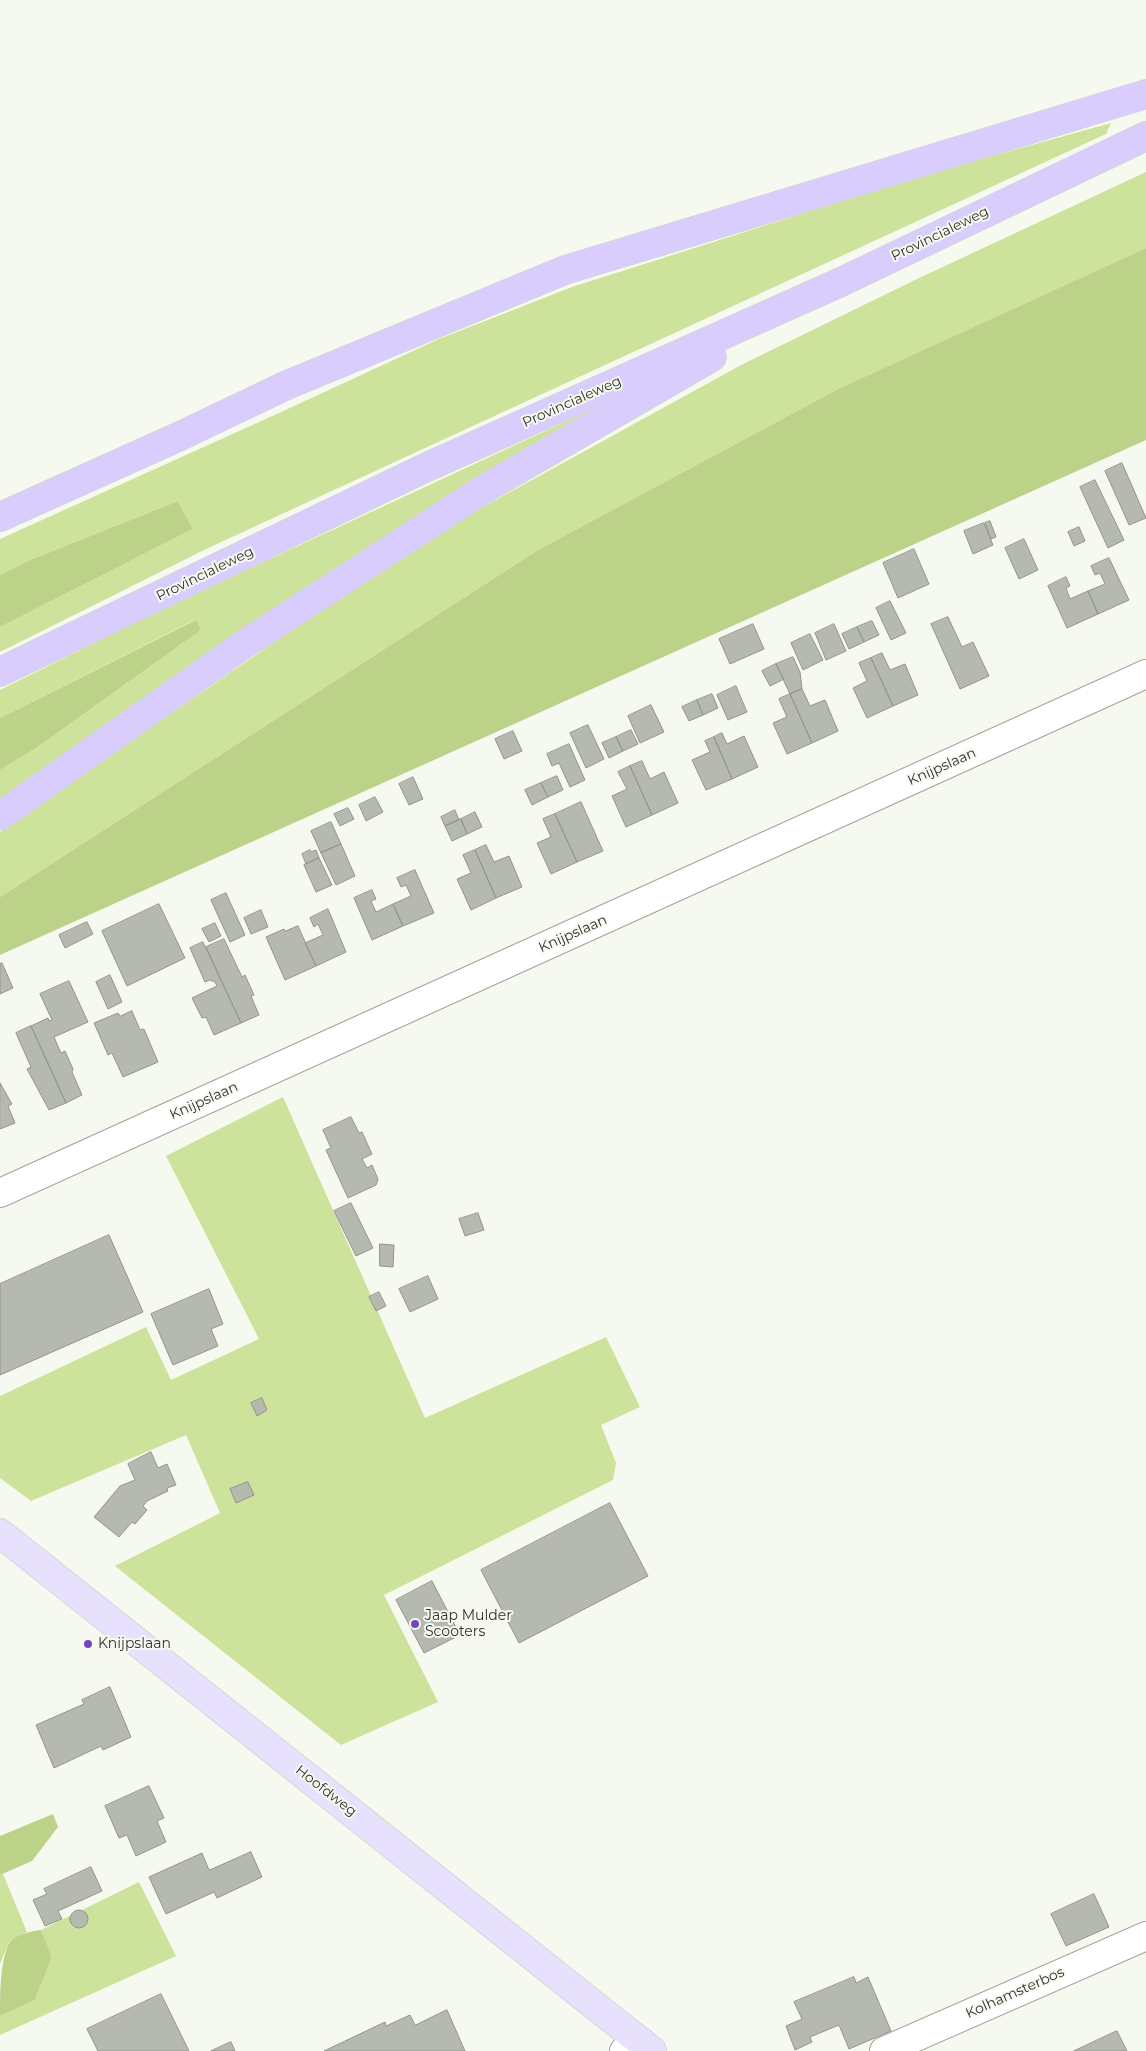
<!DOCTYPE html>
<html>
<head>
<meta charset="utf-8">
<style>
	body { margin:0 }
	canvas { display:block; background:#f6f9f0 }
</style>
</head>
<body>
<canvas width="1146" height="2051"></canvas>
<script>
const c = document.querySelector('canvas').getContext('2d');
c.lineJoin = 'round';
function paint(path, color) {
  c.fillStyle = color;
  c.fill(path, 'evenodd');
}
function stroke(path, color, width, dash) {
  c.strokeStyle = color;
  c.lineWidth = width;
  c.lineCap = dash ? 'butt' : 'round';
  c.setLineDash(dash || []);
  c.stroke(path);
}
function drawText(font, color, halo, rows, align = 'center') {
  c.font = font + ' Montserrat,sans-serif';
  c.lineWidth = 4;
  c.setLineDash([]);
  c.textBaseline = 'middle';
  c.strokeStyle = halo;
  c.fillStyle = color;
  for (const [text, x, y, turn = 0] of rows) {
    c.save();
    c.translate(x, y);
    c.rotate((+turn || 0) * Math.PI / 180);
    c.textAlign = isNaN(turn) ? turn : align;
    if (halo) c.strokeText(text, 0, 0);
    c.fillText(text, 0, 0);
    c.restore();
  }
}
paint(new Path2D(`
	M1111,123L1106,134L206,549L0,652V627L193,529L178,501L30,560L0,575V539L279,413L439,339L572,287L924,175Z
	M1146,172V248L840,388L538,550L0,897V832L337,599L472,513L743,364L917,279Z
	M627,393L0,802V770L36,748L201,630L195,620L0,718V690L169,606Z
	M283,1097L425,1418L606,1337L640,1407L601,1425L616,1463L613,1480L384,1595L438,1702L341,1745L115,1566L220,1513L186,1435L31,1501L0,1478V1396L146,1327L171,1380L259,1339L166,1156Z
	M3,1874L27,1932L9,1942L0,1964V1875Z
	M139,1882L176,1956L0,2035V2016L35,2000L52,1957L41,1930Z`), '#cde29a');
paint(new Path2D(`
	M1146,248V440L0,955V897L538,550L840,388Z
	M178,501L193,529L0,627V575L30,560Z
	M196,620L201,630L36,748L0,770V718Z
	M53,1814L58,1827L32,1861L0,1875V1836Z
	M41,1930L52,1957L35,2000L0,2016C0,1994 0,1962 9,1943C15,1935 31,1931 41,1930Z`), '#bcd288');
const building = new Path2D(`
	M1122,463L1146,518L1129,525L1105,471Z
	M1095,480L1124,540L1108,548L1080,487Z
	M990,521L996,537L991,539L985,523Z
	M984,523L993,545L973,554L964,531Z
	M1079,527L1085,541L1074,546L1068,532Z
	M1024,539L1038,570L1019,579L1005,548Z
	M914,549L929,584L898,598L883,563Z
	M1109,558L1129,600L1098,614L1088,591L1105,584L1100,573L1095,575L1091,566Z
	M1066,577L1070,586L1066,588L1070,599L1088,591L1098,614L1067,628L1048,586Z
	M890,601L906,633L891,640L876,608Z
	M948,617L962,647L973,642L989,676L960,689L931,624Z
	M872,621L879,635L864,642L857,627Z
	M753,624L764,649L730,664L719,639Z
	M834,624L846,651L826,660L815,633Z
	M857,627L864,642L849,649L842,634Z
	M810,634L823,660L803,670L791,643Z
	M882,653L890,670L905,664L918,695L893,706L871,658Z
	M793,657L800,672L802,689L790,694L776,664Z
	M871,658L893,706L867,718L853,688L867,681L859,663Z
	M776,664L784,679L770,686L762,671Z
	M736,686L747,712L728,720L717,695Z
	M802,689L810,706L825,700L838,731L812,743L790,694Z
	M712,694L718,708L703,715L697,700Z
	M790,694L812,743L787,754L773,723L787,717L779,699Z
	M697,700L703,715L689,721L682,707Z
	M651,705L664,732L640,743L628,716Z
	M588,725L604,759L586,768L570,733Z
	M631,730L638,744L623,751L616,737Z
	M513,731L522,751L504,759L495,739Z
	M722,733L727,744L744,736L758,767L732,779L714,737Z
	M616,737L623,751L609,758L602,743Z
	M714,737L732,779L706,790L692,760L710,752L705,741Z
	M569,744L585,780L570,787L559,763L552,766L547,754Z
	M642,761L650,779L664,772L678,803L652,815L630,766Z
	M630,766L652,815L626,827L612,796L627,789L618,772Z
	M557,776L563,790L548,797L541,783Z
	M413,777L423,799L409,805L399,784Z
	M541,783L548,797L532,805L525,790Z
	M375,797L383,812L366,821L359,805Z
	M581,802L603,851L577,862L555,814Z
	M348,808L354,819L340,826L334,814Z
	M455,810L459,820L445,826L441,817Z
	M475,812L482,827L467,834L461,819Z
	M555,814L577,862L551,874L537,843L551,837L543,819Z
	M461,819L467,834L452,841L445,826Z
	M331,822L341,844L321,853L311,831Z
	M341,844L355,876L336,885L321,853Z
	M486,845L494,862L509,856L522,887L496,898L475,850Z
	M310,850L311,852L316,850L319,858L306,864L302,854Z
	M475,850L496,898L471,910L457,879L471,873L463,855Z
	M319,858L332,885L316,892L304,865Z
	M415,870L434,913L403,926L393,904L411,896L406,885L401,887L397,878Z
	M372,890L376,899L371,901L376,912L393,904L403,926L372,940L354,898Z
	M226,893L245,935L230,942L211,900Z
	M159,904L185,958L127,986L102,931Z
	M328,909L346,952L316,966L305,943L323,935L318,924L314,927L310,918Z
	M261,910L268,927L251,934L244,918Z
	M87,922L93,934L65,948L59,935Z
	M215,923L221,936L209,942L202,929Z
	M298,926L316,966L285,980L266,937L284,929L285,931Z
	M224,939L242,977L245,975L254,995L251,996L259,1015L241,1023L206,947Z
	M203,942L241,1023L214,1035L206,1017L202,1018L192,998L217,986L215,982L210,980L205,982L190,948Z
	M2,963L13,988L0,994V964Z
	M110,975L122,1002L108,1009L96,982Z
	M69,981L88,1022L54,1037L61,1053L65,1051L73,1069L72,1072L82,1095L66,1103L31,1026L48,1018L49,1021L52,1020L40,994Z
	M132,1011L140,1030L144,1029L158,1062L123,1077L112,1053L108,1055L94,1023L118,1013L120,1016Z
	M31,1026L66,1103L49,1110L27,1069L31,1067L16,1033Z
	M0,1083L12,1104L8,1106L15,1123L0,1129Z
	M351,1117L359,1133L362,1132L372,1154L362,1159L367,1168L372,1165L378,1179L376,1185L348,1198L326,1150L331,1148L323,1130Z
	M351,1203L373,1248L356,1256L334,1211Z
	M478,1213L484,1230L465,1236L459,1219Z
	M109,1235L143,1312L0,1375V1284Z
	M380,1244L394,1245L393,1267L380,1266Z
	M428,1276L438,1299L410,1312L399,1289Z
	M209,1289L223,1324L211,1329L218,1346L173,1365L151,1314Z
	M379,1292L386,1306L376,1311L369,1297Z
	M262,1398L267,1410L257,1416L251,1403Z
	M151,1452L158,1468L167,1464L176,1485L167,1488L168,1491L147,1501L143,1506L147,1510L135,1524L132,1522L119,1537L94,1517L120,1486L135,1480L128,1464Z
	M248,1482L254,1495L236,1503L230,1489Z
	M610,1503L648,1576L519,1643L481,1570Z
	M432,1581L460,1635L424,1653L396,1600Z
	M110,1687L131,1737L103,1750L101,1746L54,1768L36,1725L84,1704L82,1700Z
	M149,1786L164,1818L157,1821L166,1842L136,1856L127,1835L119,1838L105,1806Z
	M251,1852L262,1877L217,1898L214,1892L166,1914L149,1877L202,1853L209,1870Z
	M91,1867L102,1891L58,1911L62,1919L45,1926L33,1900L47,1894L44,1889Z
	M1094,1894L1109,1927L1066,1946L1051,1914Z
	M70 1919a9 9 0 1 1 18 0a9 9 0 1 1-18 0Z
	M854,1977L856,1983L868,1977L891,2031L849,2049L839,2025L810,2037L812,2042L795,2050L786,2026L802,2019L794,2002Z
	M161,1994L189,2051H98L87,2029Z
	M447,2010L465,2051H324L385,2022L386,2026L410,2015L415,2025Z
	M1117,2031L1127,2051H1074Z
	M231,2042L235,2051H211Z`);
paint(building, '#b6b9b0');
stroke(building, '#92958c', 1);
const minor = new Path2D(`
	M0,1193L1146,674
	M624,2051L641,2042
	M884,2051L1146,1936`);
const major = new Path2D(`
	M0,1533L652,2051`);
const highway = new Path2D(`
	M0,517L178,437L287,385L565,270L1146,94
	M0,672L427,467L841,282L1146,136
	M0,816L243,645L484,489L712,357`);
stroke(minor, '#a3a69d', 30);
stroke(major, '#d6d6d5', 30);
stroke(highway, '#d6d6d5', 30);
stroke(minor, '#fff', 28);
stroke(major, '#e8e1fe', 28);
stroke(highway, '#d9cdfe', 28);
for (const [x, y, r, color] of [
	[415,1624,5,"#7246be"],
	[88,1644,5,"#7246be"]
]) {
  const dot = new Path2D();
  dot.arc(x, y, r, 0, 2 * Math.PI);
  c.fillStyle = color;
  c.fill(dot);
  stroke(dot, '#f6f9f0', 2);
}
drawText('14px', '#31322e', '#f6f9f0', [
	["Provincialeweg",940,234,-26],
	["Provincialeweg",572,402,-24],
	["Provincialeweg",205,574,-26],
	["Knijpslaan",942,767,-24],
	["Knijpslaan",573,934,-24],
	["Knijpslaan",204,1101,-24],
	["Hoofdweg",326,1791,38],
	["Kolhamsterbos",1015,1993,-24]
]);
drawText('14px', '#31322e', '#f6f9f0', [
	["Jaap Mulder",425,1616],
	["Scooters",425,1632],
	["Knijpslaan",98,1644]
], 'left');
</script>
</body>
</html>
